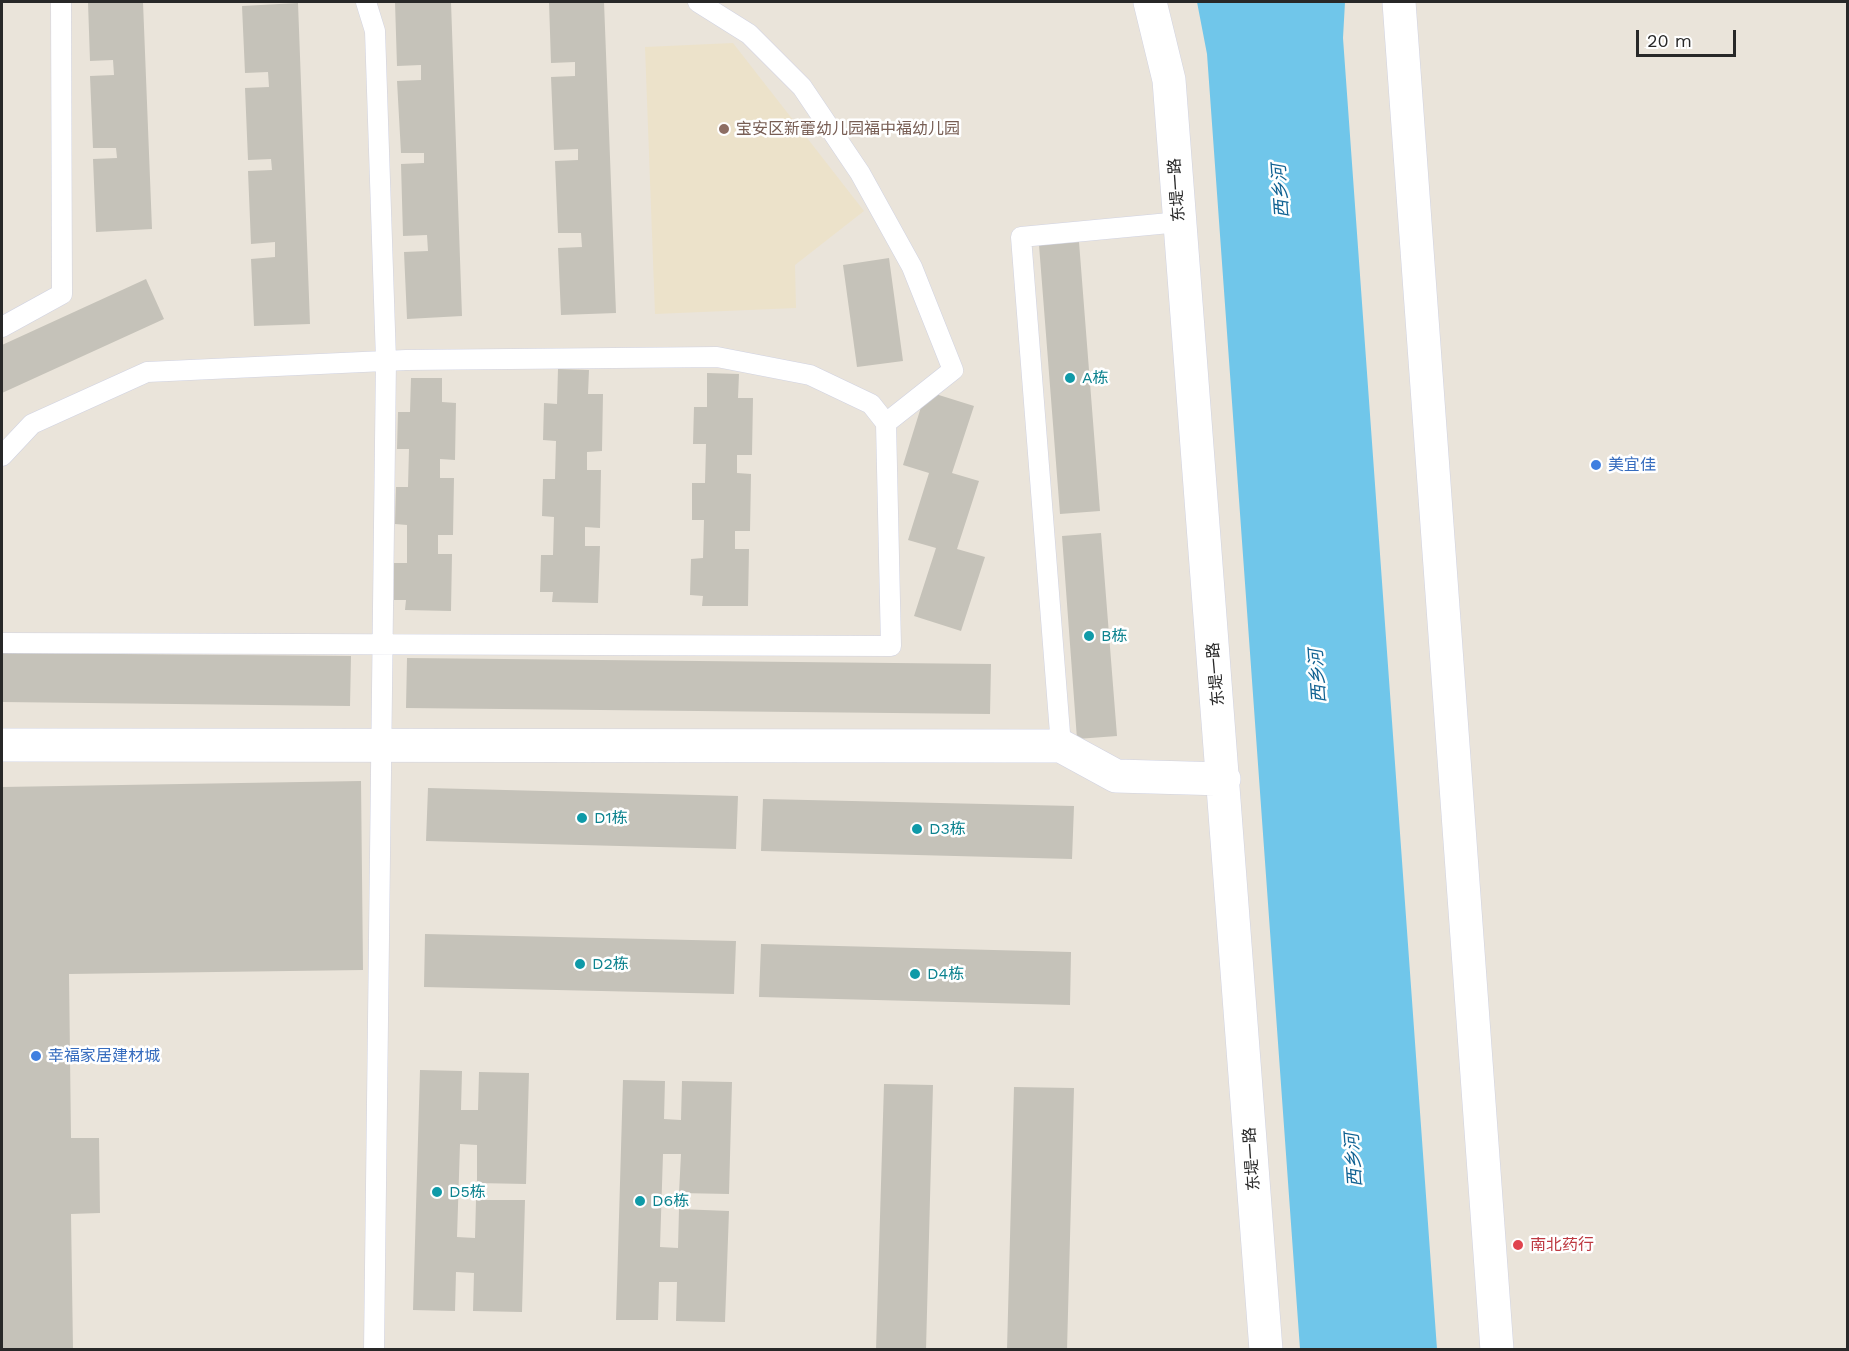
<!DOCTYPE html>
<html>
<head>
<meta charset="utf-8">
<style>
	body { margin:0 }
	#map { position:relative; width:1849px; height:1351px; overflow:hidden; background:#eae4da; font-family:"Work Sans",sans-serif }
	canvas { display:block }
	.frame { position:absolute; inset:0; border:3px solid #282828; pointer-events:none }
	.scale { position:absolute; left:1636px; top:30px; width:100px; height:27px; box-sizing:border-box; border:3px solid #282828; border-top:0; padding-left:8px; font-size:18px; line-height:21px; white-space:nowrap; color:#282828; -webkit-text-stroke:4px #fff; paint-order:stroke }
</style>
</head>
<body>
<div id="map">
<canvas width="1849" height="1351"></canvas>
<div class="frame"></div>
<div class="scale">20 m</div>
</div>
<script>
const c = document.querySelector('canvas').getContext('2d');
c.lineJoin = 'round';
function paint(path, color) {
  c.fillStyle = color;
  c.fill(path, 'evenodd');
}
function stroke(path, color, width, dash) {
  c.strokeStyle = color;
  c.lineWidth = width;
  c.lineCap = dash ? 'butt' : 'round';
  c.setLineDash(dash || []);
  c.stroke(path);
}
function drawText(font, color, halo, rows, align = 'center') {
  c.font = font + ' "Work Sans","Noto Sans SC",sans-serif';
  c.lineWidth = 5;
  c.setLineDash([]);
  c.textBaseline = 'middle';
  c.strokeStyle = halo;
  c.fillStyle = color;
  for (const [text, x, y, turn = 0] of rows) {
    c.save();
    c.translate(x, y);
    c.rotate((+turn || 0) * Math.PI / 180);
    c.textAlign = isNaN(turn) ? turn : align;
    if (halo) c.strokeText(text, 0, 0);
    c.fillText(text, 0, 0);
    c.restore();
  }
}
paint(new Path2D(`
	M733,43L864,211L795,265L796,308L655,314L645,47Z`), '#ece2ca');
paint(new Path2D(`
	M1197,2H1345L1343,38L1437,1349H1300L1207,54Z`), '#70c6ea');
paint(new Path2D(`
	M88,2H143L152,229L96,232L93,159L117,158L116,148H93L90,76L114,75L113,60L90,61Z
	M395,2H451L462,316L407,319L404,252L428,251L427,235L403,236L401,164L424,163V153H401L397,81L421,80V65L397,66Z
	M549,2H604L616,313L561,315L558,248L582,247L581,233H558L555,161L578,160V149L554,150L551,77L575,76V62L551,63Z
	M298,3L310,324L254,326L251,259L275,257V242L251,244L248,171L272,170L271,159L248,160L245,88L269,87L268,72L245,73L242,6Z
	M1079,242L1100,511L1060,514L1039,245Z
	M889,258L903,361L857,367L843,265Z
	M146,279L164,319L2,393V345Z
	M558,369L589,370L588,394H603L602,451L587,452V470H601L600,528L585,527V546H600L598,603L552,602L553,592H540L541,555H553L554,517L542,516L543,479H555L556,441L543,440L544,403L557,404Z
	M707,373L739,374L738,398H753L752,455H737V473L751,474L750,531H735V549H749L748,606H702L703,596L690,595L691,559L703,558L704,520H692V483H705L706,444H693L694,407H707Z
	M411,378H442V402L456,403L455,460L440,459V478H454L453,535H438V554H452L451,611L405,610L406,600H394V563H407V525L395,524L396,487H408L409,449H397L398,412H410Z
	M926,391L974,406L952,473L979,481L957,549L985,557L961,631L914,616L936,548L908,540L929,473L903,465Z
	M1101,533L1117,736L1077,739L1062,536Z
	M2,653L351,656L350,706L2,702Z
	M407,658L991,664L990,714L406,708Z
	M361,781L363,970L69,974L71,1138H99L100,1213L71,1214L73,1350H2V787Z
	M428,788L738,796L736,849L426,841Z
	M763,799L1074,806L1072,859L761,851Z
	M425,934L736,941L734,994L424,987Z
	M761,944L1071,952L1070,1005L759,997Z
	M420,1070L462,1071L461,1110H478L479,1072L529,1073L526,1184L477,1183V1145L460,1144L457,1237L475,1238L476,1200H525L522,1312L473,1311L474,1273L456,1272L455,1311L413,1310Z
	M623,1080L665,1081L664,1119L681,1120L682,1081L732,1082L729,1194L679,1193L681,1154H663L660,1247L678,1248L679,1209L729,1211L725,1322L676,1321L677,1282H659L658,1320H616Z
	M884,1084L933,1085L926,1350H876Z
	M1014,1087L1074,1088L1067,1350H1007Z`), '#c5c2b9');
const lane = new Path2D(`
	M366,2L375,31L386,360L374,1350
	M698,2L749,34L802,87L860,173L912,267L953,370L886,423
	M2,327L62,294L61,2
	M2,456L32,424L147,372L406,360L717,357L810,375L871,404L886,423L891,646L2,643
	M1061,746L1021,237L1180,222`);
const street = new Path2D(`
	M1150,2L1169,80L1266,1350
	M1399,2L1497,1350
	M2,745L1061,746L1116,776L1224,779`);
stroke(lane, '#d0d2e1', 21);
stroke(street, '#d0d2e1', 34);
stroke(lane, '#fff', 20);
stroke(street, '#fff', 33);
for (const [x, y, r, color] of [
	[724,129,6,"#8d6e63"],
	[1070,378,6,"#0f9aa8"],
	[1596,465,6,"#3f7fe0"],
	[1089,636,6,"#0f9aa8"],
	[582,818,6,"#0f9aa8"],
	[917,829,6,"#0f9aa8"],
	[580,964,6,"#0f9aa8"],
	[915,974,6,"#0f9aa8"],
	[36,1056,6,"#3f7fe0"],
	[437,1192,6,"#0f9aa8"],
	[640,1201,6,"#0f9aa8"],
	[1518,1245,6,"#e0444e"]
]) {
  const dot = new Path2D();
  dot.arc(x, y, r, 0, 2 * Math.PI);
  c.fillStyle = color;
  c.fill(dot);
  stroke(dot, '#fff', 2);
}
drawText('16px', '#785e54', '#fff', [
	["宝安区新蕾幼儿园福中福幼儿园",736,129]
], 'left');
drawText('16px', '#282828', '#fff', [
	["东堤一路",1177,190,-94],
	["东堤一路",1216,674,-95],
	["东堤一路",1252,1159,-94]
]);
drawText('16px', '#0d838f', '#fff', [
	["A栋",1082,378],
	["B栋",1101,636],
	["D1栋",594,818],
	["D3栋",929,829],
	["D2栋",592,964],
	["D4栋",927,974],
	["D5栋",449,1192],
	["D6栋",652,1201]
], 'left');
drawText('16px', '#366cbe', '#fff', [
	["美宜佳",1608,465],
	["幸福家居建材城",48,1056]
], 'left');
drawText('16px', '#be3a42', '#fff', [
	["南北药行",1530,1245]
], 'left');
drawText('italic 18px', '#126393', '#fff', [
	["西乡河",1281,191,-94],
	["西乡河",1318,676,-94],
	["西乡河",1354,1160,-94]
]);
</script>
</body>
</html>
